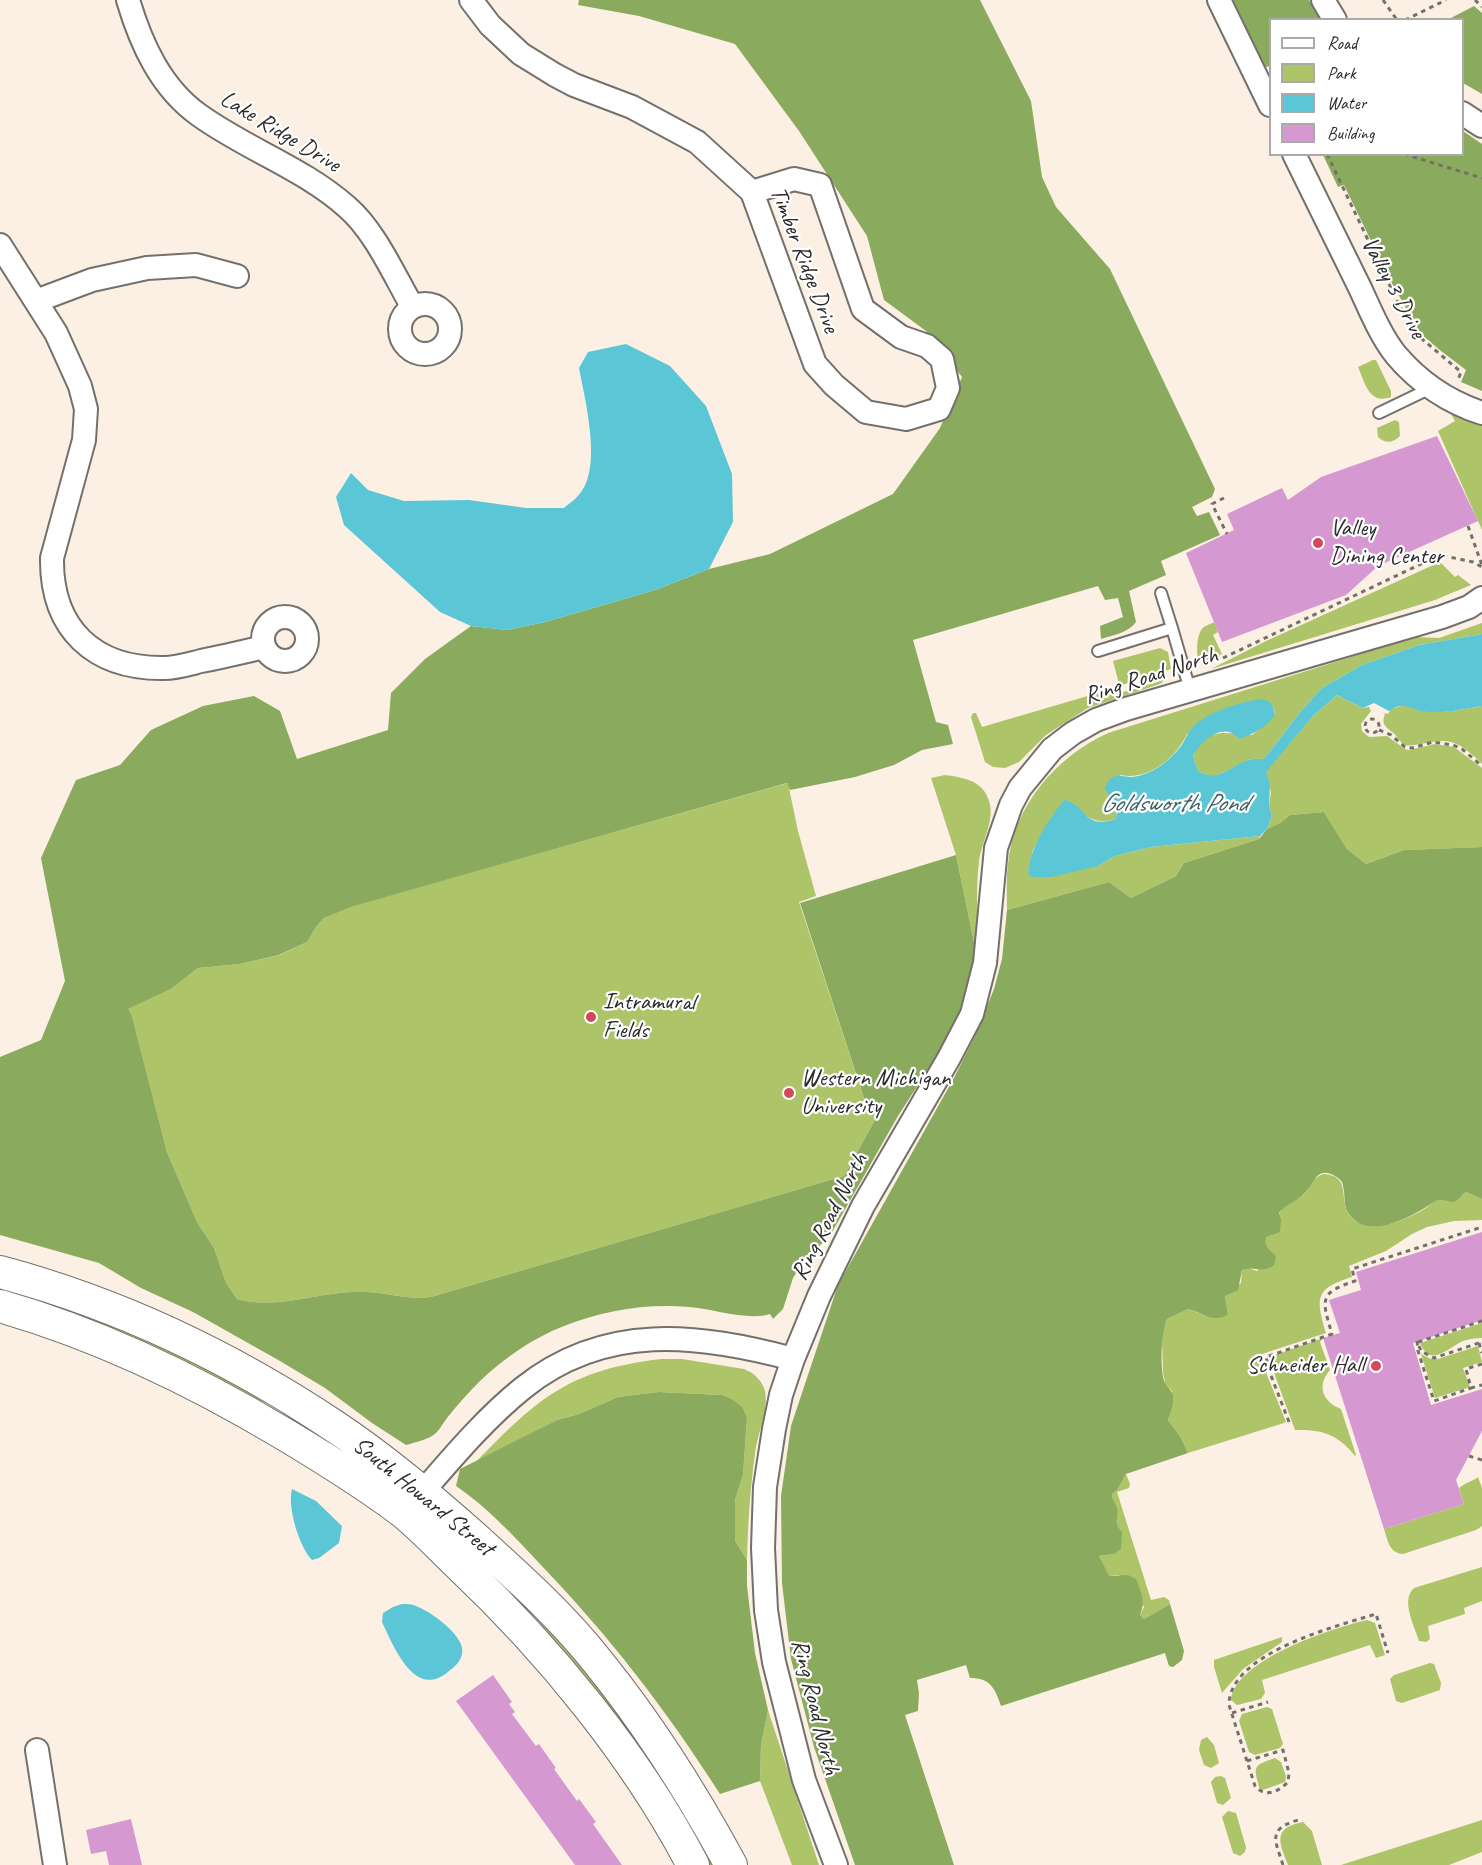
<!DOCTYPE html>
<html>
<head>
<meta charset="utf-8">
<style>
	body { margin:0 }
	#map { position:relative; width:1482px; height:1865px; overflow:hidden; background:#fbf0e3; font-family:Caveat,sans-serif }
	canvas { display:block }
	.legend { position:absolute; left:1269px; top:18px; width:195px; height:138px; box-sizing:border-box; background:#fff; border:2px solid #aaa; margin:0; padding:8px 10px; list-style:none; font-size:18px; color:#2b2b2b }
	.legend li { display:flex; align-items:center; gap:12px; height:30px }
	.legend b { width:30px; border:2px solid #aaa }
</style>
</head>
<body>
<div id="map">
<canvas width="1482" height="1865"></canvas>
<ul class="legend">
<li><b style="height:8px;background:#fff"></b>Road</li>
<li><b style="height:16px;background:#aec469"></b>Park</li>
<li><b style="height:16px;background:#5bc6d5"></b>Water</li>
<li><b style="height:16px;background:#d598d0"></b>Building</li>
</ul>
</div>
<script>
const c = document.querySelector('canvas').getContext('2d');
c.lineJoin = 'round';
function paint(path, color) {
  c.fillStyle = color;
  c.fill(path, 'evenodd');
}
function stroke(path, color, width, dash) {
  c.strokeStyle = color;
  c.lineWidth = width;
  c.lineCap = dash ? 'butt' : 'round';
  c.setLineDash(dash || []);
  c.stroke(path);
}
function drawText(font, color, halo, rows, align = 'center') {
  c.font = font + ' Caveat,sans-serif';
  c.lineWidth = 4.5;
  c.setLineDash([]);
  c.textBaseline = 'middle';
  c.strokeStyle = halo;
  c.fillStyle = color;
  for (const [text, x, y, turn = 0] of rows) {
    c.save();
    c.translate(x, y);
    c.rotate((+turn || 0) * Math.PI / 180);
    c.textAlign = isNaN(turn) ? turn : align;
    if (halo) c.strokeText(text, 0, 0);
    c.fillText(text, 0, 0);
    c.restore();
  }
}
paint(new Path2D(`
	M1373,360H1376L1391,391V397C1369,405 1365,383 1358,367Z
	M1450,412L1482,423V530L1438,431L1455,421Z
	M1395,420L1399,422L1400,436C1393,443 1385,444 1378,437L1377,428Z
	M1440,562L1455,577L1458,575L1471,585L1435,600L1211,669L1266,641Z
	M1214,622L1218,632L1213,635L1222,654L1207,661L1199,662C1196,653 1196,633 1204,627C1205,626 1213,623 1214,622Z
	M1482,623V634L1419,645L1362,665L1322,688L1301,711L1264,759C1259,759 1253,758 1249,760C1231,766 1218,783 1198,771L1193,756C1209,725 1224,734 1252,735C1261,728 1268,722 1275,713L1273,706L1264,700L1241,704L1187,734C1175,759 1148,781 1120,775L1112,801L1117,807L1116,819C1096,825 1086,818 1073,803L1052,816L1033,850L1028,872L1098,866L1115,856L1151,847L1260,836L1259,839L1184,863L1176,876L1131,898L1109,882L1007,910C1007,895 1006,879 1008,864C1014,805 1056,757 1108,733L1415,637L1439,638Z
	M1160,648L1168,652L1171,669L1122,685L1119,684L1113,661Z
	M1163,680L1162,683L1157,685L1088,708L1046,735L1019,762L1005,768L993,767L985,762L971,717L973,713H976L982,727L1115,688L1117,694Z
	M1337,695L1363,708L1369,707L1371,711L1361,724L1362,731L1369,737L1387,736L1405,749L1409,750L1435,744L1454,747L1482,768V847L1404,850L1366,864L1347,849L1324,812L1290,815L1280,823L1267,829L1272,816L1269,806L1271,792L1265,772L1312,717Z
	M1405,705L1427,712L1453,711L1482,706V764C1473,755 1464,746 1451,742C1437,738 1413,748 1405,745C1399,742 1397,735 1392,732C1383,725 1382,723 1385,713L1388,714L1391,709Z
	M945,775C960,777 979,780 986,794C999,816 981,841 979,862C975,892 979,922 976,952L956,855L931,778Z
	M788,783L798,831L816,896L799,902L867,1107L880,1111L844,1176L431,1297C409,1300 389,1293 367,1292C323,1289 280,1311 237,1299L226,1283L214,1248L197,1222L167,1152L132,1016L127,1009L171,989L198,968L240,964L280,955L307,942L316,927L324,918L356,905Z
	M1323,1174C1358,1175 1331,1212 1360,1223C1382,1231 1408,1219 1426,1208C1431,1205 1435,1199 1442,1199C1444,1199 1449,1201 1451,1202L1466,1192L1482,1199V1220L1454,1221L1427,1227L1412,1234L1386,1251L1349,1266L1352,1277C1314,1289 1316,1298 1326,1333L1262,1354L1267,1375L1286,1422L1284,1423L1188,1453L1180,1436L1168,1420L1170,1411L1172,1391L1165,1384L1163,1372L1162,1339L1163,1329L1167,1319L1188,1309L1206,1316L1228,1314L1225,1296L1241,1283L1242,1270L1248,1268L1257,1271L1271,1251L1266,1248L1265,1237L1271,1235C1275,1224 1279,1208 1290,1202C1296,1199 1303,1197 1307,1191C1312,1183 1313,1178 1323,1174Z
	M0,1282L130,1329L280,1407L248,1397L0,1293Z
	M1482,1323V1338C1476,1338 1469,1339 1463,1341C1449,1347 1430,1369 1420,1343Z
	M1323,1338L1320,1342L1330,1370C1316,1386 1323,1402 1341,1409L1356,1455L1355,1456C1339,1435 1322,1429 1295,1430L1270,1362L1272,1356Z
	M1478,1346L1482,1362L1463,1368L1470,1387L1435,1398L1421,1354L1431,1359H1438Z
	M661,1359H682L744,1369C754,1373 762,1380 765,1391C769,1412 757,1434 755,1454C750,1489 748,1525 747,1560L735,1541V1500L743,1475L747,1418L722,1395L659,1392L618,1397L579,1414L557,1420L476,1462C538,1398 569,1370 661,1359Z
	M1126,1474L1130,1484L1129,1488L1117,1492L1151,1600L1164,1597L1169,1600L1170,1604L1144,1619L1140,1615L1144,1607L1119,1575L1108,1576L1099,1556L1114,1554C1116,1540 1117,1526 1117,1514C1116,1507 1112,1501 1112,1494L1118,1489Z
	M1478,1477L1482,1488V1526L1476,1530L1403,1554C1389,1553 1388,1541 1384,1529L1464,1504L1459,1488C1465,1483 1475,1480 1478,1477Z
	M1482,1567V1601L1464,1608L1465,1614L1428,1626L1430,1639L1426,1642L1419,1641C1415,1627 1400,1600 1414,1588Z
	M518,1606L562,1640L624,1716L718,1865H707Z
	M1367,1620L1375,1623L1385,1655L1376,1658L1370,1645L1262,1680L1265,1693L1261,1699L1237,1705L1231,1700C1236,1659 1333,1628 1367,1620Z
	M1282,1637V1642L1243,1669L1222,1693L1214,1667V1660Z
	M1430,1663L1434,1664L1441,1683L1440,1690L1402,1703L1396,1701L1390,1679L1394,1675Z
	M1267,1707L1272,1709L1283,1744L1280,1748L1255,1755L1249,1752L1239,1721L1242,1714Z
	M768,1710L819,1865H792L760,1781L761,1745Z
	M1207,1737L1214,1745L1219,1763L1211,1768L1204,1765L1199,1750L1201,1740Z
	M1275,1758L1281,1762L1286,1776L1285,1782L1266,1789L1260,1790C1254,1767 1251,1766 1275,1758Z
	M1221,1776L1225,1778L1231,1798L1223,1805L1217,1803L1211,1782L1215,1777Z
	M1228,1811L1236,1813L1246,1847L1245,1852L1240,1856L1233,1853L1222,1817Z
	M1482,1820V1852L1449,1865H1341Z
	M1303,1822L1312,1831L1322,1865H1288C1279,1842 1272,1828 1303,1822Z`), '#aec469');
paint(new Path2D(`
	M579,0H980L1031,101L1042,177L1056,207L1110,269L1215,489L1212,497L1192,507L1197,516L1209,512L1220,535L1161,561L1166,575L1129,591L1136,622C1128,633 1113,635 1101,639L1100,626L1123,617L1118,598L1105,600L1098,586L913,640L936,722L948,725L953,744L922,750L894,765L855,777L790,790L787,783L354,906L324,918L316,927L307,942L279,955L240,964L198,968L171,989L128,1009L132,1016L167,1152L197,1222L214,1248L226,1283L237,1299C280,1311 323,1289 367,1292C389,1293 409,1300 431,1297L844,1176L880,1111L867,1107L800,903L956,855L976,952L958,1023L898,1116L831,1234L801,1265L793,1278L783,1309L773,1319L770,1314C749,1321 713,1309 689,1307C647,1303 604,1310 564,1326C533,1338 504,1358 480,1381C468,1393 457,1405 447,1418C443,1423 440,1429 436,1433C428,1440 416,1442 406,1445L372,1423L325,1388L280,1361L193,1312L141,1288L99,1263L0,1235V1057L41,1040L65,981L41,858L76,780L120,765L151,730L203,706L254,696L280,711L297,759L388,730L391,693L425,659L471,626L507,630L545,622L655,590L709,569L770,554L893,494L940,428L962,377L926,331L884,300L867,236L799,131L735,44L639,16L578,5Z
	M1233,0H1309L1321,19L1270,20V66L1266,67L1261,63Z
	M1474,6L1482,13V94L1463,83L1462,20L1449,19Z
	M1463,131L1482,144V391L1461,382L1466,370L1441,351L1420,333L1389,278L1344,185L1338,187L1323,155L1462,154Z
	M1324,812L1347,849L1366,864L1404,850L1482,847V1199L1466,1192C1462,1194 1459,1199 1456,1201C1448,1205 1443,1196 1434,1202C1414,1215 1373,1240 1351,1217C1342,1207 1346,1197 1343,1186C1343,1182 1339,1178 1335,1176C1316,1165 1314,1185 1304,1194C1295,1202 1289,1202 1279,1213L1281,1220L1280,1232L1266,1237C1264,1247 1269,1249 1276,1256L1274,1265C1263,1274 1254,1266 1242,1270L1238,1290L1225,1296L1228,1314C1215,1324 1202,1313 1188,1309L1167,1319C1161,1333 1160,1366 1164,1381C1166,1387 1173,1390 1173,1397C1174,1404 1170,1413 1168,1420L1180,1436L1188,1453L1126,1474L1118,1489L1112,1494C1112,1500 1115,1502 1117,1508C1119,1519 1113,1523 1122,1532L1121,1549L1114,1554L1099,1556L1109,1576L1128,1575L1136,1579C1141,1592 1146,1601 1140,1615L1144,1619L1170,1604L1184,1651L1182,1660L1173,1667L1169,1666L1165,1653L1001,1706C995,1688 990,1678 970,1678L966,1665L917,1680L919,1693L918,1711L905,1715L954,1865H855L814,1747L791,1659L782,1583L781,1496L791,1426L838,1285L955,1076L976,1034L994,989L1002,959L1007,910L1109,882L1131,898L1176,876L1184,863L1259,839L1267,829L1280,823L1290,815Z
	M659,1392L722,1395L733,1400L742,1407L747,1418L743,1475L735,1500V1541L747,1560V1586L755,1653L768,1710L761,1745L760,1781L720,1794C665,1708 610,1637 540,1564C514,1536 487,1507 456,1486L460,1469L557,1420L579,1414L618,1397Z`), '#8aaa5d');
paint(new Path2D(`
	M626,344L670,366L706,406L732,474L733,522L709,569L655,590L545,622L507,630L471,626L440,612L344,525L336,497L351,473L368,490L404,501L469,500L526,508H564C570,503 577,498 581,492C602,466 585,399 579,368L588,352Z
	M1482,634V706C1465,709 1447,713 1429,712C1413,712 1406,699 1389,711L1374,703L1363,708L1337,695L1312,717L1266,772L1270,785L1269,806L1272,816L1267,829L1260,836L1151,847L1115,856L1098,866L1051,877H1031L1028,872C1032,844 1047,822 1064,800C1087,804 1082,830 1116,819L1117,807L1105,789C1110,773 1117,776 1130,777C1137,777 1145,774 1152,771C1163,765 1176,754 1183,743C1186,738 1188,732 1193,727C1209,711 1238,703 1261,699L1268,701L1273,706L1275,715C1267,727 1252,735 1239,739C1224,720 1201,741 1193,756L1198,771C1220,784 1231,764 1249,760C1253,758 1259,759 1264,759L1301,711L1322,688L1362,665L1419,645Z
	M292,1489L316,1501L342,1526L339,1543L319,1558L312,1560C299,1547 287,1506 292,1489Z
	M402,1604C407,1604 412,1604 416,1606C430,1611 460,1633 462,1648C464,1658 456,1666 449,1671C415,1701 394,1647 382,1622L383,1613L393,1607Z`), '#5bc6d5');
paint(new Path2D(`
	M1437,436L1478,521L1378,566L1346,595L1222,642L1186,553L1234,530L1227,514L1282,488L1288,500L1321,477Z
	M1482,1232V1320L1413,1343L1431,1405L1482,1389V1431L1456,1480L1464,1504L1384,1529L1323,1338L1340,1333L1329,1300L1361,1290L1356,1272Z
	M493,1675L512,1702L509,1704L515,1712L512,1714L536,1746L539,1744L556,1768L554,1769L577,1801L579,1799L596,1822L593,1824L622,1865H575L456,1701Z
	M131,1819L142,1865H109L106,1851L91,1854L86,1830Z`), '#d598d0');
const lane = new Path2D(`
	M1379,413L1431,388
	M1161,593L1172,628
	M1098,651L1172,628L1190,690`);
const street = new Path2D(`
	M128,0C141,44 161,88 199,115C246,149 303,168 347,207C375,231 394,275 412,306
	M471,0L490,25L521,54L555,75L574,85L632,107L697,142L752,192L815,364L834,385L866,412L906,419L939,409L948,388L942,359L927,346L901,337L863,309L820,185L794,179L752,192
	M1219,0L1270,105
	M1323,0L1335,20
	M1462,113L1482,126
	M1294,154C1316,198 1337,242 1359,286C1370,309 1380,335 1396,355C1419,382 1448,402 1482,413
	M0,245L56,333L80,386L86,409L84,440L52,558C51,629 94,669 164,668C176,668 189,664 201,661C222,657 243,652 264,647
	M36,301L92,280L147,268L196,265L237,276
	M400 329a25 25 0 1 1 50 0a25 25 0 1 1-50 0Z
	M263 639a22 22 0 1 1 44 0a22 22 0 1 1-44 0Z
	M413,1503C447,1464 482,1421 523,1388C605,1322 698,1334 793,1359
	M37,1750L55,1865
	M836,1865L804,1780L774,1662L766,1610L763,1548L765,1487L774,1429L781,1395L793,1359L819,1296L863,1206L949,1058L972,1014L985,963L996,848L1011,805L1020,788L1052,749L1073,733L1096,720L1126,709L1442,617L1469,607L1482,598`);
const secondary = new Path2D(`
	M0,1272C119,1304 232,1358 334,1426C384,1459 430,1498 475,1538C518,1577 562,1616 598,1662C649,1725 692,1793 731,1865
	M0,1306C101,1335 194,1380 284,1434C324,1458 365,1483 403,1512C423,1528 441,1548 460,1566C549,1650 636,1756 693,1865`);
stroke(lane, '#74706b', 14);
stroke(street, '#74706b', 26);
stroke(secondary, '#74706b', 34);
stroke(new Path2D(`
	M1383,0L1397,20
	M1475,0L1482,7
	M1405,20L1446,0
	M1327,154L1399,305L1422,339L1461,372L1458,380
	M1404,154L1482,178
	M1224,498L1212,504L1227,534
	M1468,526L1482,565
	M1223,658L1440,555L1473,562L1482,567
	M1365 726a7 7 0 1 1 14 0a7 7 0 1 1-14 0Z
	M1379,730L1391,735L1405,747L1412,748L1433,742L1453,745L1462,749L1482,766
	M1417,1341L1418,1351L1434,1401L1471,1388
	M1418,1342L1482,1321
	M1479,1343L1482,1353
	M1419,1346L1421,1351L1434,1358L1482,1342
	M1482,1364L1466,1369L1471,1388L1482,1385
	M1289,1422L1270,1373L1266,1357L1332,1334C1322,1300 1318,1293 1355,1281L1352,1269L1482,1227
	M1469,1456L1482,1460
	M1232,1713L1268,1702
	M1247,1761L1283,1750L1289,1773L1288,1782C1278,1792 1265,1798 1255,1786L1229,1705C1229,1653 1337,1626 1376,1614L1388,1653
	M1283,1865C1275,1840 1267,1829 1298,1820`), '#74706b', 3, [4.5, 4.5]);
stroke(lane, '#fff', 10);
stroke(street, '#fff', 22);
stroke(secondary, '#fff', 32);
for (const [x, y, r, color] of [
	[1318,543,6,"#d1495b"],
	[591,1017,6,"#d1495b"],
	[789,1093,6,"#d1495b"],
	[1376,1366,6,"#d1495b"]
]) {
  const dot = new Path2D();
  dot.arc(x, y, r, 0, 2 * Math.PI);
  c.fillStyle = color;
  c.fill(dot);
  stroke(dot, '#fff', 2);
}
drawText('24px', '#2b2b2b', '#fff', [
	["Lake Ridge Drive",280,132,31],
	["Timber Ridge Drive",804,260,69],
	["Valley 3 Drive",1393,288,62],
	["Ring Road North",1151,676,-18],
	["Ring Road North",830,1217,-63],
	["South Howard Street",423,1497,39],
	["Ring Road North",815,1707,76]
]);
drawText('24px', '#2b2b2b', '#fff', [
	["Valley",1330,529],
	["Dining Center",1330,557],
	["Intramural",603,1003],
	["Fields",603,1031],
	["Western Michigan",801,1079],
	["University",801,1107],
	["Schneider Hall",1364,1366,"right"]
], 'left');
drawText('italic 26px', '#3c6166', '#fff', [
	["Goldsworth Pond",1174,804]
]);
</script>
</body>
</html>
